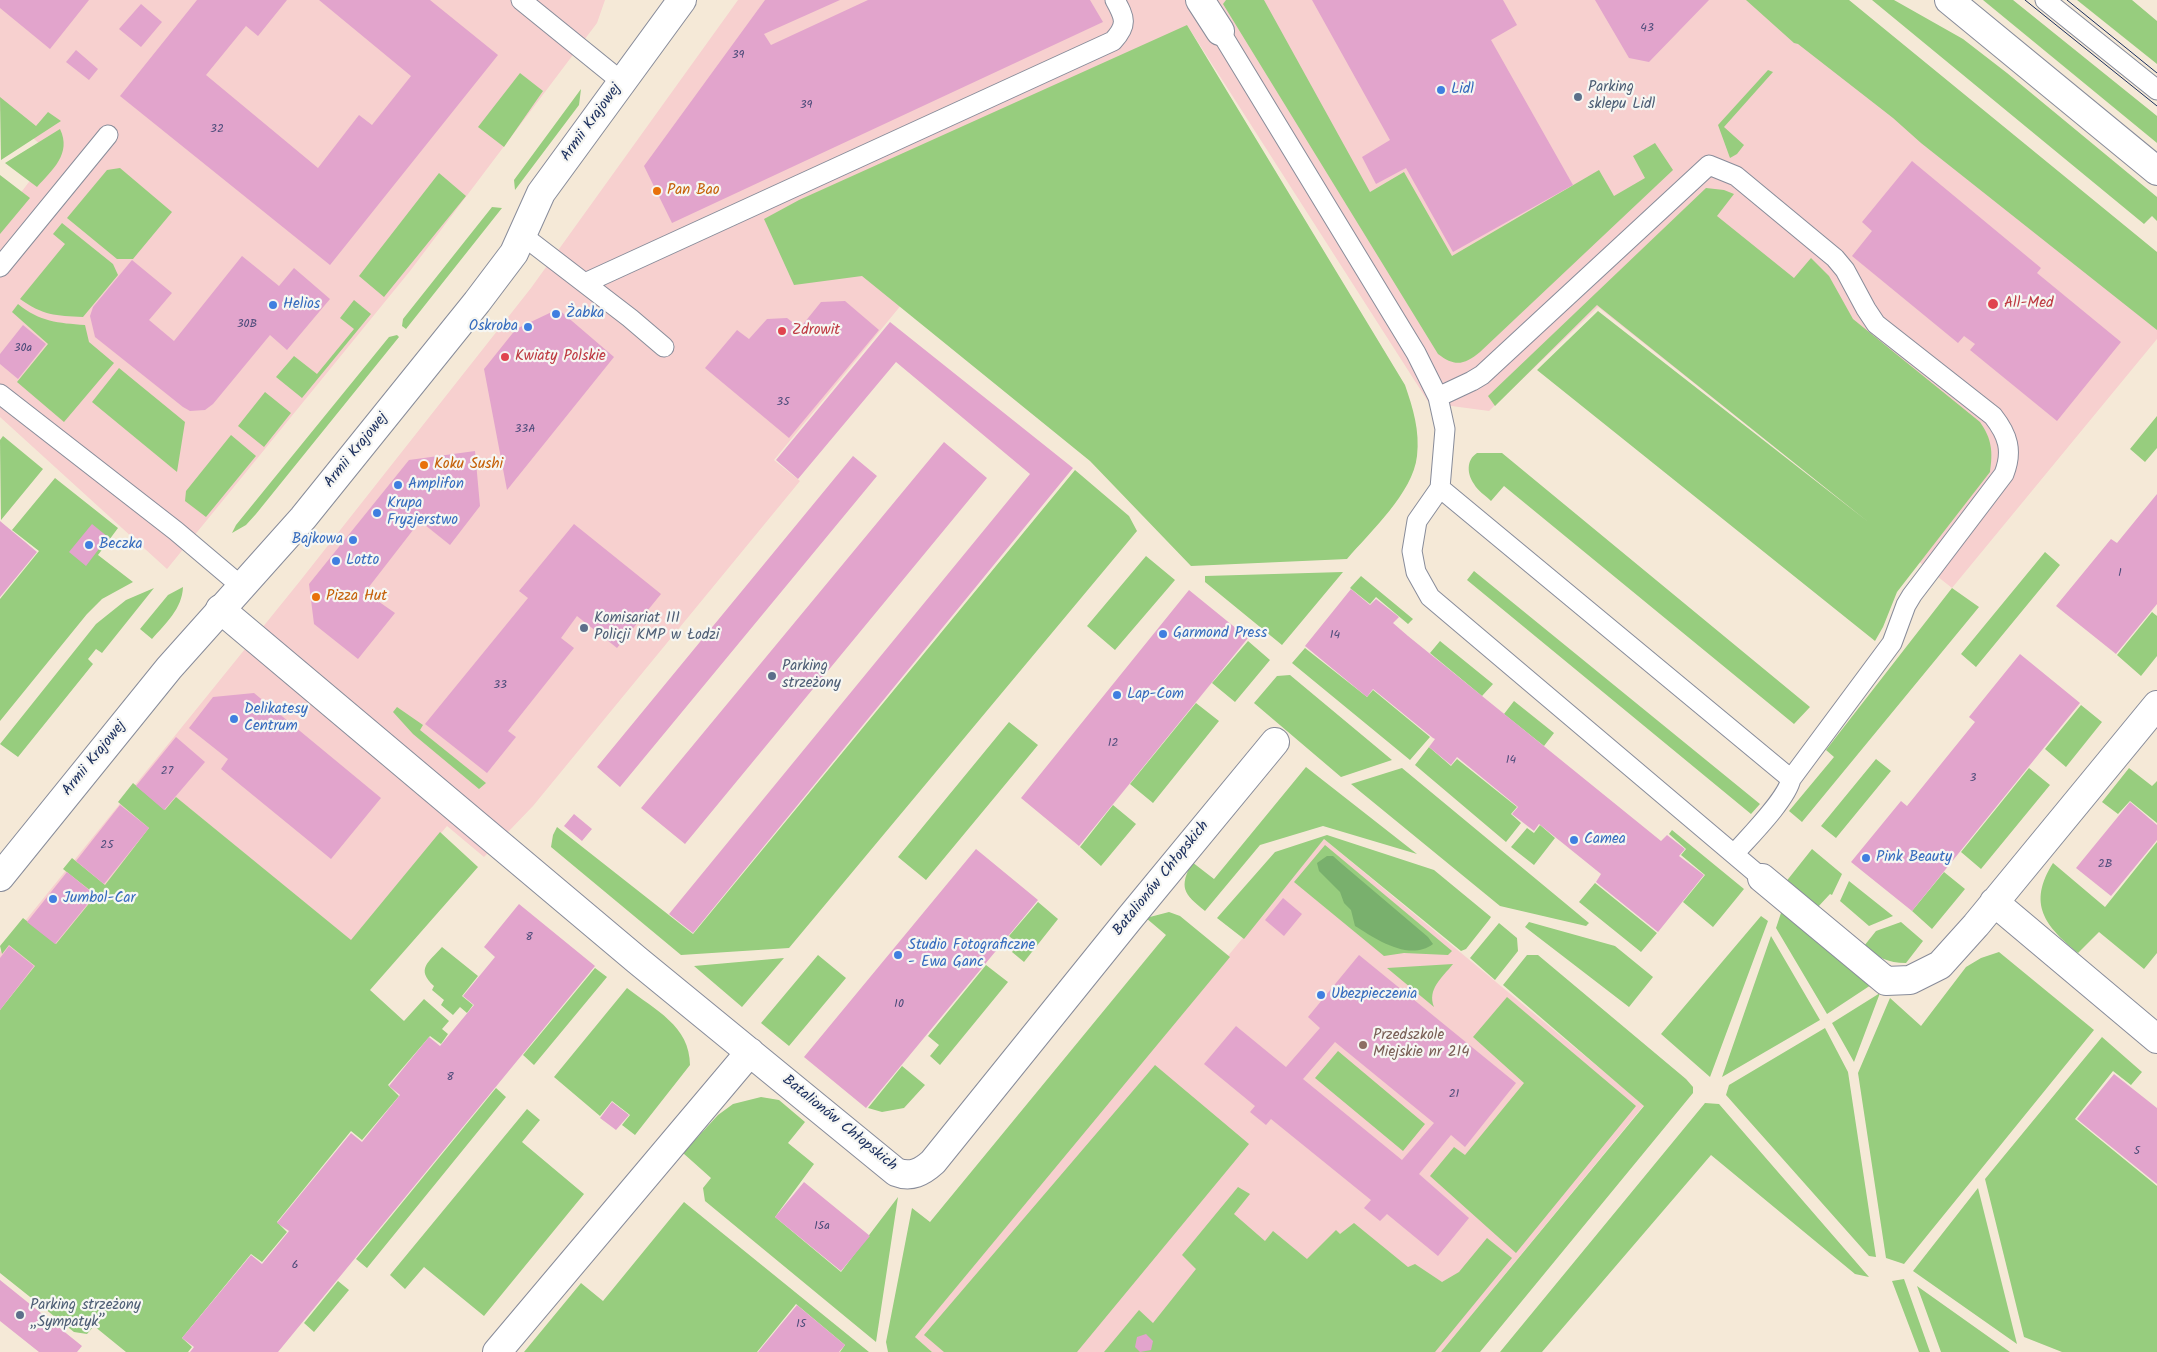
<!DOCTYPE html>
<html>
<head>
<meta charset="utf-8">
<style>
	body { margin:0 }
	canvas { display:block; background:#f5e9d7 }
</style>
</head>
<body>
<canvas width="2157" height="1352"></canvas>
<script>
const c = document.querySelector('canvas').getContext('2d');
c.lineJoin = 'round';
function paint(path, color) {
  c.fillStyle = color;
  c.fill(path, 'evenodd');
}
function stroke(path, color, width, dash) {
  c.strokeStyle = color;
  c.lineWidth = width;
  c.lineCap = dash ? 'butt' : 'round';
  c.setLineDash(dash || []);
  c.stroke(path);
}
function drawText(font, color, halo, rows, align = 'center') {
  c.font = font + ' Kalam,sans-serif';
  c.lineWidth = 4.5;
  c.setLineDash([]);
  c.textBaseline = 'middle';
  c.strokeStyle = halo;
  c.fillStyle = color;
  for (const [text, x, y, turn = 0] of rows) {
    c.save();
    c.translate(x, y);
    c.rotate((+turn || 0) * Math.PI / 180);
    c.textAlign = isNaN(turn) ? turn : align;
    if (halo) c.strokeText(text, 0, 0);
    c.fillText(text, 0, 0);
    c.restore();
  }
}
paint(new Path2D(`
	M0,0H605L597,23L410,271L167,569L0,417V220L51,153L0,111Z
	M738,0H1847L2157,258V339L1952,588L1598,307L1489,411L1429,403L1187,25L902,304L774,460L800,481L533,806L484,857L447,826L351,941L188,807L0,1051V952L300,581L531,288Z
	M1324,839L1644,1105L1441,1352H932L915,1337Z`), '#f7d0cf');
paint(new Path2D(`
	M1226,0H1264L1370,192L1404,172L1452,256L1599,170L1614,196L1645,178L1633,156L1655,143L1673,170L1480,352C1464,365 1455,367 1438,354L1223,4Z
	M1746,0H1849L2157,252V330L1921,143L1893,118L1798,44L1794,43Z
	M1872,0H1894L1963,39L2007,73L2157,197V221L2152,216L2144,224Z
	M1983,0H2013L2157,116V143Z
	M2077,0H2132L2157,21V64Z
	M1187,25L1405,385C1413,408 1420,431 1417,456C1413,493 1370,532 1347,559L1191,566L1090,461L862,276L794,285L764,219L799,200Z
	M1768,70L1773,72L1724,127L1744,145L1737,154L1730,158L1718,125Z
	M520,73L543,91L504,147L478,127Z
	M581,89L579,105L515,190L514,180Z
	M0,97L36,126L48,112L61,121L1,160Z
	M60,129C72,154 52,170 37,187L5,163Z
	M120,168L172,212L133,259H117L67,218L107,170Z
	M439,173L466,196L384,297L359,276Z
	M0,175L30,198L0,234Z
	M1706,188L1724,190L1734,194L1717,216L1794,278L1811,258L1829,276L1853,319L1980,422C1992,439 1993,452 1990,472L1897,592L1883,627L1875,641L1537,370L1598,311L1867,521L1597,305L1495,406L1488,396Z
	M492,207L502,208L406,329L402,326L403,319Z
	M62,223L113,264L118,275L83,317C56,316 42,315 20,299L65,244L53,234Z
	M354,300L371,314L302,398L276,377L294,356L317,374L354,329L340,318Z
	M18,304C40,322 58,323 85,325L89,342L114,363L64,422L17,382L48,344L12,312Z
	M397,335L399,337L256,514L246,525L232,533L236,525L389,337Z
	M119,368L185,422L177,472L92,402Z
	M265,392L291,413L264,447L238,426Z
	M2157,416V448L2145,462L2130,449Z
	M231,435L256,456L206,517L185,501L186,491Z
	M3,436L43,469L1,520L0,440Z
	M1477,453H1502L1810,707L1794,724L1504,486L1491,501C1486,496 1477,490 1474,484C1467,474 1466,460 1477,453Z
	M1075,470L1129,516L1137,531L789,948L681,955L551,847L553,835L557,827L693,934Z
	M55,478L118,528L98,555L133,582L102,599L87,614L0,721V599L39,551L12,530Z
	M2045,552L2060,565L1976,667L1961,654Z
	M1146,556L1175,580L1115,650L1087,626Z
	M1474,571L1760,804L1751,814L1467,580Z
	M1343,572L1282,645L1205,582V576Z
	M1361,576L1413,619L1408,624L1376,597L1370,604L1350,588Z
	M183,587C182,609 166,623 152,639L140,629L168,595Z
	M154,588L102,653L96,649L88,659L93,664L18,757L0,744L96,624L126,600Z
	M1952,588L1979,607L1802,822L1789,811L1834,757L1826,750Z
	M2152,612L2157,616V656L2141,676L2117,655Z
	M1248,641L1270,660L1235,702L1212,683Z
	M1440,641L1493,684L1482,696L1430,653Z
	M1305,648L1367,697L1373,690L1430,737L1410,760L1292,663Z
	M1290,675L1392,760L1341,777L1254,703L1277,676Z
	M1514,701L1554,733L1544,746L1504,714Z
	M1196,703L1219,721L1153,803L1130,784Z
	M2081,705L2102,722L2066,767L2045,749Z
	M397,707L423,725L420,730L486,783L479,789L413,734L393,712Z
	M1009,722L1038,745L926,880L898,857Z
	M1429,747L1451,766L1457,759L1517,807L1511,814L1521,823L1506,842L1415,765Z
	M1876,759L1891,771L1836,838L1821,826Z
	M1306,767L1417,854L1323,826L1260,845L1205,911C1183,893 1179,888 1192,862L1214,879Z
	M1402,768L1589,923L1586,926L1500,906L1351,784Z
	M2029,768L2050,785L1981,869L1961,852Z
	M2129,768L2152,786L2157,781V823L2130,801L2118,814L2102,802Z
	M133,783L165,810L176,797L351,940L440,832L478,867L370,990L404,1021L424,999L449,1021L442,1029L448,1034L441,1044L430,1036L388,1085L399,1096L362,1140L351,1131L277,1222L287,1232L262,1262L251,1254L182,1338L192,1347L188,1352H126L94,1326L87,1334L74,1332L0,1273V1010L35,966L9,945L2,954L0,946L23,918L56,944L96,895L63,869L72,858L105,885L149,828L118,802Z
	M1113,805L1136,824L1101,866L1080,847Z
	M1540,825L1555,838L1534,865L1511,847L1527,828L1534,833Z
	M1672,830L1744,889L1713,927L1683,902L1705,875L1681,855L1686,849L1669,834Z
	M1327,835L1434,870L1491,917L1489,920L1466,949L1461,951L1324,839L1244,939L1217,918L1275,852Z
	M2157,842V953L2144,969L2099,932L2078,953C2045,926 2027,904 2053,863L2105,907Z
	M1325,845L1452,951L1448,955L1404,953L1384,956L1294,882Z
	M1812,849L1842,874L1832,895L1830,894L1817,908L1785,883Z
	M1944,872L1965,889L1932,929L1912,911Z
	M1849,881L1893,916L1869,926L1840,901Z
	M1595,883L1657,933L1641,952L1579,902Z
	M1038,902L1058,919L1024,962L1012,952L1018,944L1009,936Z
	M1782,910L1871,985L1827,1014L1776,928Z
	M1169,912L1180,916L1230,957L915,1337L932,1352H888L886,1342L912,1208L930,1222L1166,935L1146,918Z
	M1761,916L1768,921L1710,1077L1661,1034Z
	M1529,922L1615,946L1653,977L1629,1007L1525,927Z
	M1901,922L1923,941L1906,963C1888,963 1877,957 1864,946L1876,931Z
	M1499,923L1517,938L1518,951L1495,980L1470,958Z
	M1771,936L1820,1020L1722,1077Z
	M442,947L478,976L462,996L473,1005L467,1013L460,1007L453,1015L441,1005L444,1000L432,990L434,986C415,969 429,962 442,947Z
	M1999,952L2094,1030L1904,1264L1886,1258L1858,1073L1890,998L1921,1026L1966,967L1981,958Z
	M818,955L846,978L789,1046L761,1023Z
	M1527,955H1538L1686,1079L1693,1087V1093L1480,1352H1441L1644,1106L1503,985Z
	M784,958L742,1007L694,966Z
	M1453,964C1442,978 1427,989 1434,1007L1387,968Z
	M986,965L1008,982L940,1065L930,1056L939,1045L928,1036Z
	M595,968L607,977L534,1065L523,1055Z
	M627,988C655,1010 690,1026 690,1065L635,1135L622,1125L630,1115L612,1101L600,1116L554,1077Z
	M1880,993L1854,1062L1832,1023Z
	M1507,997L1636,1106L1516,1253L1430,1176L1454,1147L1465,1155L1524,1083L1473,1037Z
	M1825,1028L1848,1072L1876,1257L1869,1256L1726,1095L1729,1085Z
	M2102,1037L2142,1072L2131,1085L2113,1071L2075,1119L2157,1186V1352H2062L2024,1337L1985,1179Z
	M1338,1051L1425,1124L1403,1151L1315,1078Z
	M1155,1065L1249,1144L1077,1352H944L924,1335Z
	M902,1066L925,1085L904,1108L882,1112L868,1108Z
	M496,1088L506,1097L367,1268L356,1259Z
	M761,1097L779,1100L805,1122L788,1143L814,1164L775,1217L841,1272L898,1197L876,1342L705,1201L703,1188L711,1178L683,1153L718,1115L733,1104Z
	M1705,1103L1719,1104L1869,1277L1855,1274L1711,1155L1542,1352H1500Z
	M527,1109L540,1120L522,1142L584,1194L484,1316L424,1267L405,1289L390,1275Z
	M1238,1187L1250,1194L1234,1214L1265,1241L1273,1231L1307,1259L1336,1230L1340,1234L1354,1223L1408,1267L1415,1264L1442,1282L1459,1272L1487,1238L1512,1258L1435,1352H1104L1139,1310L1153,1323L1196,1269L1182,1255Z
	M1978,1188L2017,1344L1913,1271Z
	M684,1202L869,1352H840L845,1345L796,1304L757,1352H524L581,1283L603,1301Z
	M1904,1279L1930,1352H1919L1892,1281Z
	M338,1281L349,1290L314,1332L304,1323Z
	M1917,1286L2010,1352H1941Z`), '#97cd7e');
paint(new Path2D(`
	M1327,856H1333L1342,864L1428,937L1433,944C1409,962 1376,939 1355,926L1351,910L1344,903L1340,892L1319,871L1317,863Z`), '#79b06d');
paint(new Path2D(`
	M0,0H89L50,49L0,8Z
	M197,0H287L258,36L246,26L206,75L318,168L359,115L372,125L411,76L319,0H430L498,55L330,265L120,96Z
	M765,0H840L764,34L771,45L868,0H1090L1103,22L672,223L644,166Z
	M1312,0H1503L1517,25L1491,40L1573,185L1453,252L1406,168L1376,184L1362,157L1390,140Z
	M1595,0H1709L1649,62L1629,58Z
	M141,4L162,22L141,47L119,29Z
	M76,50L98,69L89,80L66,62Z
	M1912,161L2041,268L2037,273L2121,342L2057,421L1970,350L1975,344L1964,336L1958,343L1852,256L1872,231L1862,222Z
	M242,256L279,286L294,268L330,299L287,350L270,335L213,404L205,410L190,411L183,407L95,337L90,316L93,307L132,260L172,293L149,320L174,341Z
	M845,301L879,330L789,438L705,368L737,330L749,339L767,319L787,318L800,328L821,302Z
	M558,309L614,357L507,490L484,369L516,329Z
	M890,322L1073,468L693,933L669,914L1030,474L896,362L798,479L776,460Z
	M23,325L46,344L18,379L0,364V354Z
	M944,442L987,478L685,844L641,808Z
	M475,451L480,506L450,545L420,521L365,592L395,613L358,659L314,624L309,584L409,460Z
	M853,456L877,476L620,787L597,767Z
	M2157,494V604L2116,654L2056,606L2111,539L2117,543Z
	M0,521L37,552L0,597Z
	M92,524L108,537L86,566L69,552Z
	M574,524L661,594L617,648L577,616L561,638L574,648L508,731L516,737L487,773L425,724L528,598L519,591Z
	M1351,589L1370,605L1376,599L1399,617L1393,623L1408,636L1661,841L1667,835L1685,849L1679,856L1704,875L1658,932L1596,882L1601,874L1596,870L1539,824L1534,831L1512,814L1518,807L1457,757L1451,765L1429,747L1435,739L1433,738L1373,689L1367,697L1305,646Z
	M1189,590L1248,638L1079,846L1021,798Z
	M2020,654L2080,703L1912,911L1851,862L1901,801L1907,806L1975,722L1969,717Z
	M254,693L381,798L331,859L221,769L228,759L189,728L213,697Z
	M176,737L205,762L164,810L136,786Z
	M2130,802L2157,825V840L2111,896L2076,868Z
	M120,805L149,828L104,884L76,861Z
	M574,814L592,829L582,841L564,826Z
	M976,849L1038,900L866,1108L804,1057Z
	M67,872L95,895L55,944L27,922Z
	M1283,898L1302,914L1284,936L1265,920Z
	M519,904L595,966L278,1352H190L194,1347L182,1338L251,1255L262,1264L289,1231L277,1223L351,1133L362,1142L400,1095L389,1086L429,1037L440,1046L474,1005L463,996L495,957L484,947Z
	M9,946L34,966L0,1010V958Z
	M1359,955L1516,1083L1465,1147L1451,1135L1419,1174L1469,1218L1438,1256L1387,1214L1380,1221L1364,1208L1371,1200L1271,1119L1266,1125L1250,1112L1255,1106L1204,1064L1236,1026L1286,1067L1320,1028L1308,1017ZM1335,1042L1434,1123L1402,1160L1303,1079Z
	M2114,1074L2157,1108V1184L2077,1119Z
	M612,1102L629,1115L616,1130L600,1118Z
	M804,1182L870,1236L841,1271L775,1217Z
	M0,1280L82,1346L77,1352H39L0,1321Z
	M797,1305L845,1345L839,1352H758Z
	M1146,1334L1153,1341L1151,1350L1140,1352L1135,1347L1137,1337Z`), '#e2a4cc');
const lane = new Path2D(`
	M521,0L622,82
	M2045,0L2157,90
	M1220,31L1416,353L1438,397L1445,429L1440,488L1417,521L1412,551L1416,572L1430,597L1762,878
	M522,235L630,318L664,347
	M0,267L108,135
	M585,283L1113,41C1128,25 1125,18 1115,0
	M0,394L176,531L241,586
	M1438,397L1472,381L1482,375L1709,165L1736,176L1835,258L1845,270L1866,309L1876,324L1993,416C2008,435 2013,451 2004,474L1912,595L1906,605L1892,643L1791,779
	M1440,488L1791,779C1787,799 1749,837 1734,854`);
const street = new Path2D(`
	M1200,0L1220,31
	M220,609L637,960L896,1172C911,1178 922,1172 933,1162L1129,919L1275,742
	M1762,878L1886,981L1910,980L1940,965L1976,925L2157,705
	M1994,902L2157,1039
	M497,1352L750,1052`);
const secondary = new Path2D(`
	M1949,0L2157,171
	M0,877L169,668L303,518L477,302L514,253L541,193L682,0`);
stroke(lane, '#888c9a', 21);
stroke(street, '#888c9a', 30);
stroke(secondary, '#888c9a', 30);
stroke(lane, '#fff', 19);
stroke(street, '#fff', 28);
stroke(secondary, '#fff', 28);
stroke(new Path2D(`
	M2025,0L2157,106
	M2067,0L2157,73`), '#1b2f5e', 1);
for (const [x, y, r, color] of [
	[1441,90,5,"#3f7fe0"],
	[1578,97,5,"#5c6f8a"],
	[657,191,5,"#e8710a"],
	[1993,304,6,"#e0444e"],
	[273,305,5,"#3f7fe0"],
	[556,314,5,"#3f7fe0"],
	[528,327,5,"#3f7fe0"],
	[782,331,5,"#e0444e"],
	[505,357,5,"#e0444e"],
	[424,465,5,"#e8710a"],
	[398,485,5,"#3f7fe0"],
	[377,513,5,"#3f7fe0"],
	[353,540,5,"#3f7fe0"],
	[89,545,5,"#3f7fe0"],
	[336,561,5,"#3f7fe0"],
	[316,597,5,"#e8710a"],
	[584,628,5,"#5c6f8a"],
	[1163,634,5,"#3f7fe0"],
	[772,676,5,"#5c6f8a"],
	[1117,695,5,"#3f7fe0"],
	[234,719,5,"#3f7fe0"],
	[1574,840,5,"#3f7fe0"],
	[1866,858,5,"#3f7fe0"],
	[53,899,5,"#3f7fe0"],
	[898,955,5,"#3f7fe0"],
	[1321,995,5,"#3f7fe0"],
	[1363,1045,5,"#8d6e63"],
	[20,1315,5,"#5c6f8a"]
]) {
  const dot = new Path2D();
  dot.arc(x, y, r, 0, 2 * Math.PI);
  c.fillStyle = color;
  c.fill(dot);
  stroke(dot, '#f6f6f2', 2);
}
drawText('12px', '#4d4c7a', null, [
	["43",1647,29],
	["39",738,56],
	["39",806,106],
	["32",217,130],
	["30B",247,325],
	["30a",23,349],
	["35",783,403],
	["33A",525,430],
	["1",2120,574],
	["14",1335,636],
	["33",500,686],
	["12",1113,744],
	["14",1511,761],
	["27",167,772],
	["3",1973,779],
	["25",107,846],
	["2B",2105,865],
	["8",529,938],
	["10",899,1005],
	["8",450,1078],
	["21",1454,1095],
	["5",2137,1152],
	["15a",822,1227],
	["6",295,1266],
	["15",801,1325]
]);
drawText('15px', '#4e5e75', '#f6f6f2', [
	["Parking",1588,88],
	["sklepu Lidl",1588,105],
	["Komisariat III",594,619],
	["Policji KMP w Łodzi",594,636],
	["Parking",782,667],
	["strzeżony",782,684],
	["Parking strzeżony",30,1306],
	["„Sympatyk”",30,1323]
], 'left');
drawText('15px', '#366cbe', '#f6f6f2', [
	["Lidl",1451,90],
	["Helios",283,305],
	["Żabka",566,314],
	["Oskroba",518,327,"right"],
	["Amplifon",408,485],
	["Krupa",387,504],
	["Fryzjerstwo",387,521],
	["Bajkowa",343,540,"right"],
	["Beczka",99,545],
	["Lotto",346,561],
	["Garmond Press",1173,634],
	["Lap-Com",1127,695],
	["Delikatesy",244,710],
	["Centrum",244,727],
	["Camea",1584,840],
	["Pink Beauty",1876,858],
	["Jumbol-Car",63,899],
	["Studio Fotograficzne",908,946],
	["- Ewa Ganc",908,963],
	["Ubezpieczenia",1331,995]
], 'left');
drawText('15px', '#1b2f5e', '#f6f6f2', [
	["Armii Krajowej",592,123,-54],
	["Armii Krajowej",357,451,-51],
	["Armii Krajowej",95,759,-51],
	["Batalionów Chłopskich",1162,879,-51],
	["Batalionów Chłopskich",839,1124,39]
]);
drawText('15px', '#c56008', '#f6f6f2', [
	["Pan Bao",667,191],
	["Koku Sushi",434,465],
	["Pizza Hut",326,597]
], 'left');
drawText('15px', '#be3a42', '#f6f6f2', [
	["All-Med",2004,304],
	["Zdrowit",792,331],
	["Kwiaty Polskie",515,357]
], 'left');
drawText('15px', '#785e54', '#f6f6f2', [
	["Przedszkole",1373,1036],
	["Miejskie nr 214",1373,1053]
], 'left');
</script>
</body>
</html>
